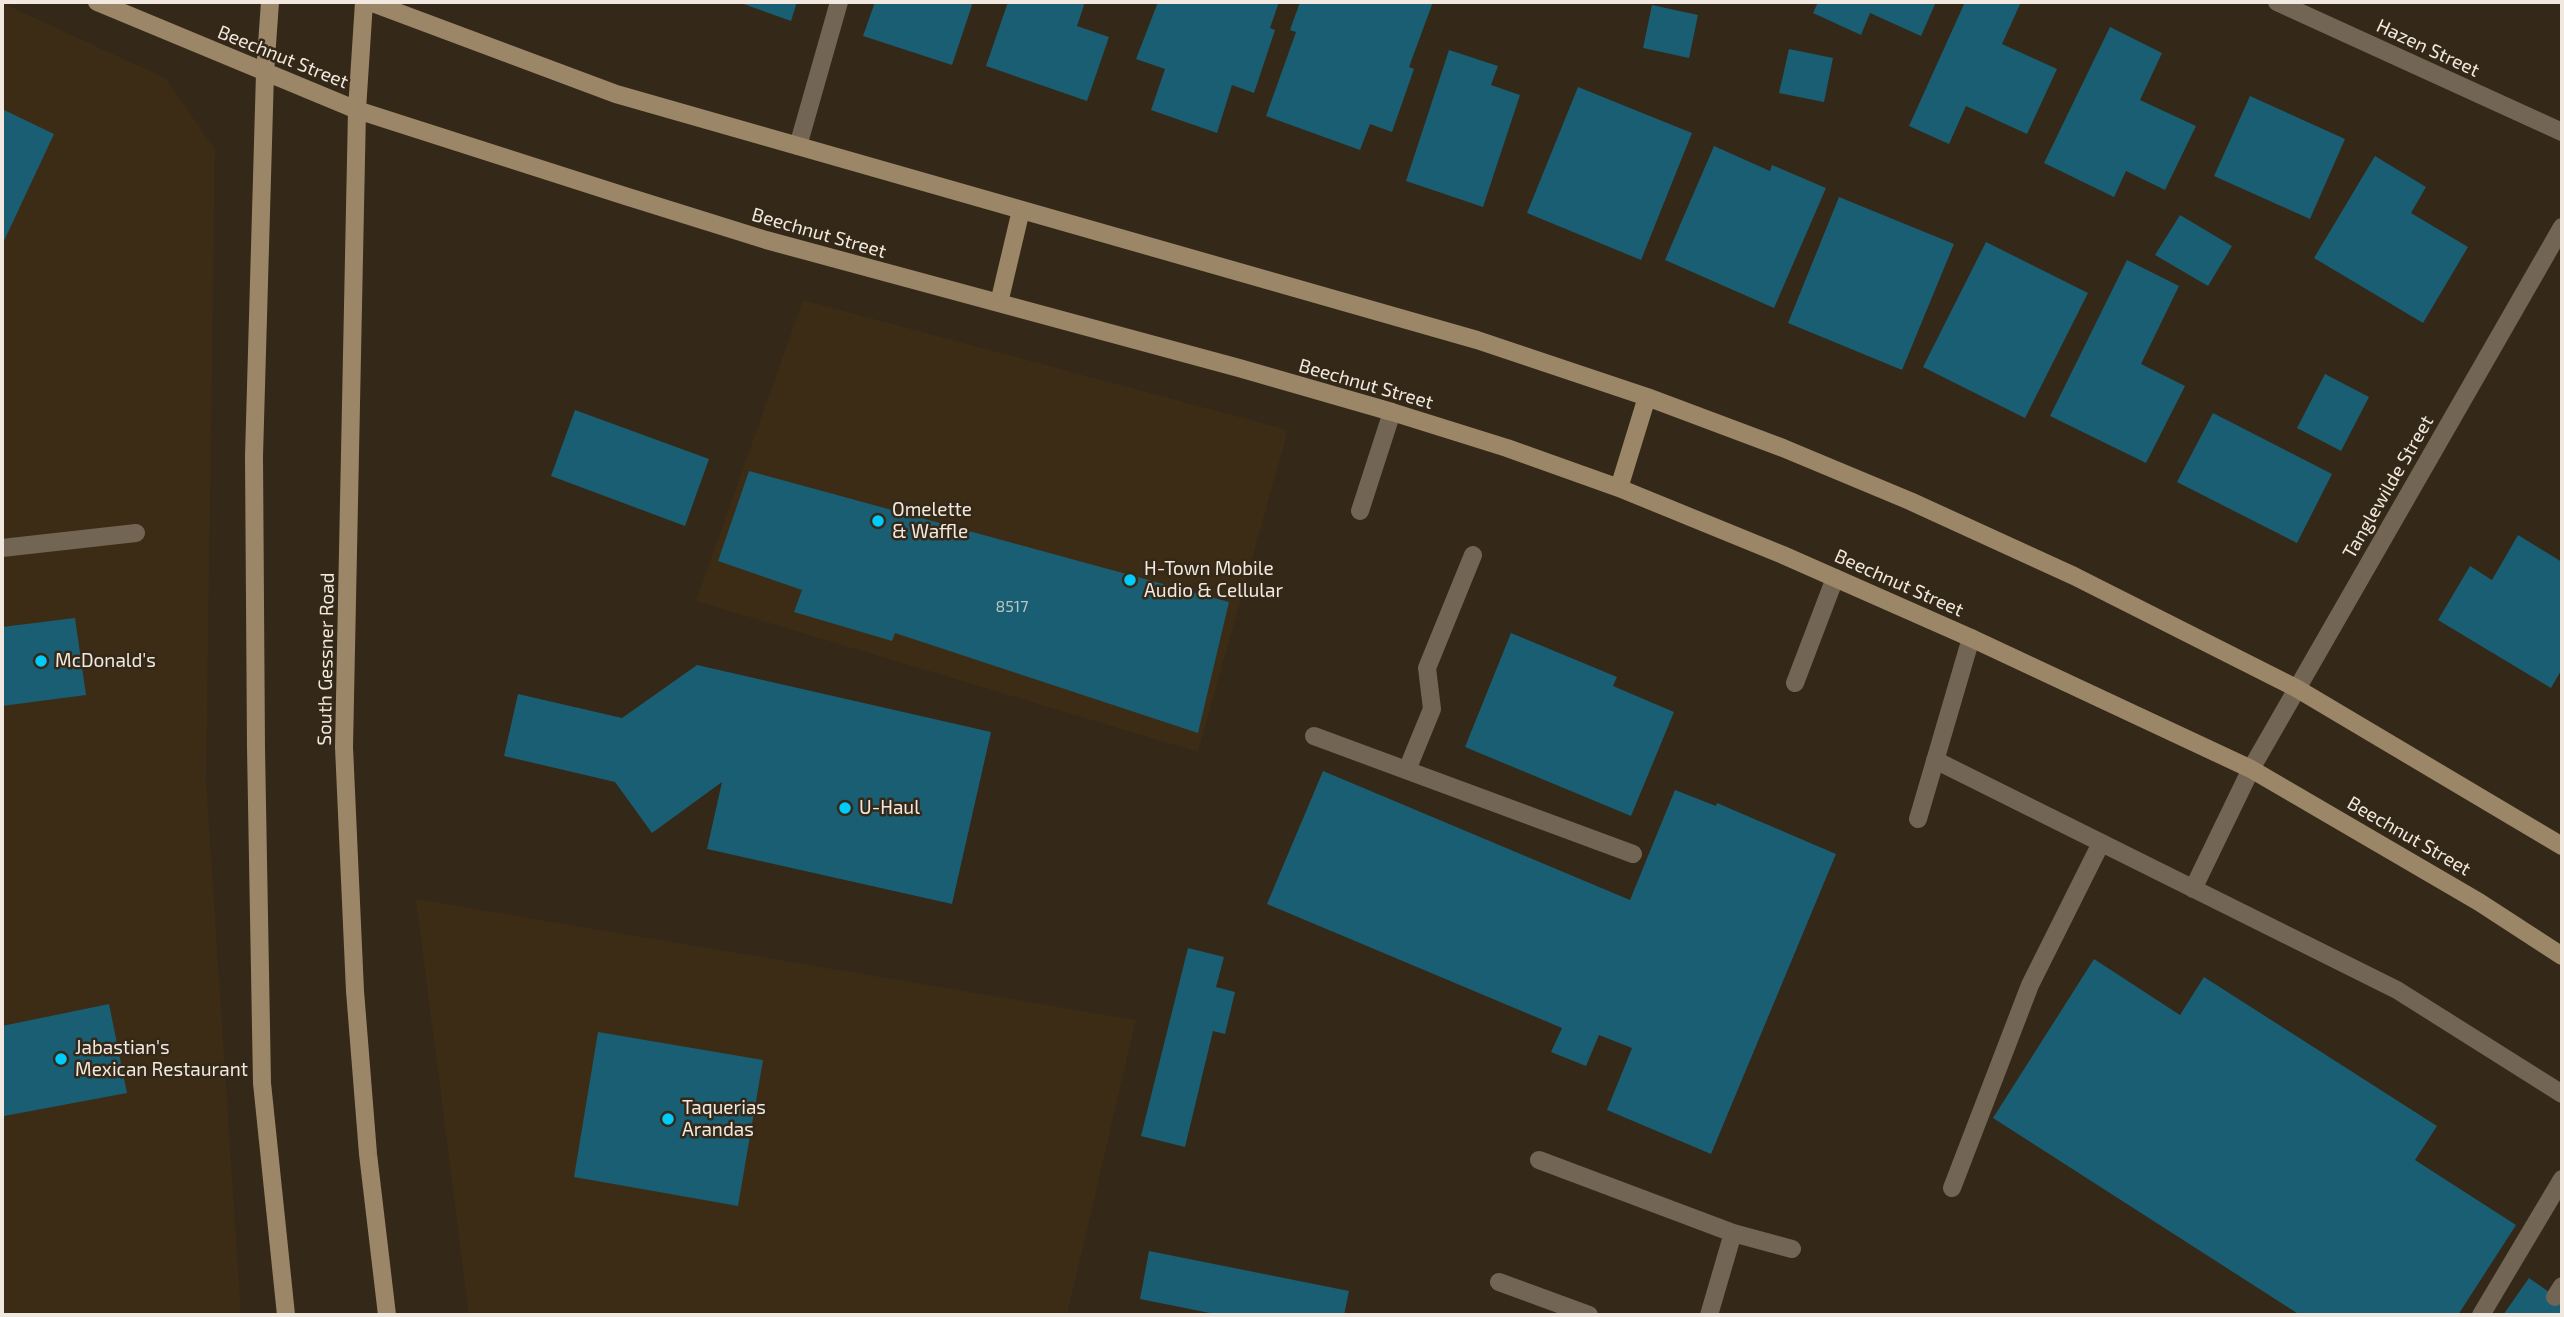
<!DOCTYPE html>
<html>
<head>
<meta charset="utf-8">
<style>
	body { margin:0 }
	#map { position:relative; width:2564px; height:1317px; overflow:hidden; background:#342818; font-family:"Exo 2",sans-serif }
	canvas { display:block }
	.frame { position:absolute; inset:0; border:4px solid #f1e9df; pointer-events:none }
</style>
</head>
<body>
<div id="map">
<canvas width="2564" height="1317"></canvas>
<div class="frame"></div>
</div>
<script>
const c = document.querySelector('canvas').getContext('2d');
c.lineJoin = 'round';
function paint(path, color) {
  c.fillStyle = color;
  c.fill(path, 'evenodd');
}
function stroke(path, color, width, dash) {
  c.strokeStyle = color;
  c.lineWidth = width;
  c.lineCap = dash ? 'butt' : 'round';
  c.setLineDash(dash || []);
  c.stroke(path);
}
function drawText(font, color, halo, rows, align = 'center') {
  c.font = font + ' "Exo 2",sans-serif';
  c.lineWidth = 5;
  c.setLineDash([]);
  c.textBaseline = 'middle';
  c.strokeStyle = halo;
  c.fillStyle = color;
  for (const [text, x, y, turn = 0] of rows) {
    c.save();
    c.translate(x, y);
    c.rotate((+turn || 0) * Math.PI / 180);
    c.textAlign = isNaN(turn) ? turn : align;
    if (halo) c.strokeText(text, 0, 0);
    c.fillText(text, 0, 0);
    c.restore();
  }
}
paint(new Path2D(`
	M2,3L165,78L215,149L206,780L241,1315H2Z
	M803,300L1288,430L1198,752L696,601Z
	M416,899L1136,1020L1067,1315H469Z`), '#3c2c16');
paint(new Path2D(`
	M738,2H797L791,21Z
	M875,2H973L952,65L863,36Z
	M1008,2H1085L1077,26L1109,37L1087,101L986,66Z
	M1158,2H1279L1270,28L1275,30L1254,93L1232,85L1217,133L1151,110L1165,69L1136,59Z
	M1300,2H1433L1409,67L1414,69L1392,132L1370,124L1360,150L1266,116L1296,32L1290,30Z
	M1818,2H1936L1921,36L1870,13L1861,35L1813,13Z
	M1965,2H2021L2002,44L2057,69L2027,134L1966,106L1949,144L1909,126Z
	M1652,5L1698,15L1689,58L1643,48Z
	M2110,27L2162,53L2140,100L2196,126L2165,190L2126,171L2114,197L2044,163Z
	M1789,49L1833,58L1824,102L1779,93Z
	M1449,50L1498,66L1491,85L1520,95L1483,207L1406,181Z
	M1578,87L1692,133L1641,260L1527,213Z
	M2250,96L2345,139L2310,219L2214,176Z
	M2,109L54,134L2,245Z
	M1714,146L1770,171L1772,165L1826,188L1774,308L1665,260Z
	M2375,156L2426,187L2411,213L2468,247L2423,323L2314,258Z
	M1839,197L1954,244L1902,370L1788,323Z
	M2180,215L2232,246L2208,286L2155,255Z
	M1986,242L2088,293L2025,418L1923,367Z
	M2127,260L2179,286L2141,364L2185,386L2146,463L2050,416Z
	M2325,374L2369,397L2341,451L2297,428Z
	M575,410L709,459L685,526L551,476Z
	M2213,413L2332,474L2297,543L2177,482Z
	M749,471L1229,602L1198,733L895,633L892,641L794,612L802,590L718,561Z
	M2518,535L2562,562V669L2551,688L2438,620L2470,566L2492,580Z
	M75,618L86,695L2,706V627Z
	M1511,633L1617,677L1613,686L1674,712L1631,816L1465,747Z
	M697,665L991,732L952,904L707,849L722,782L652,833L615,782L504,756L518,694L622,718Z
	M1323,771L1630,900L1675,790L1716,806L1717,803L1836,854L1711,1154L1607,1110L1632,1048L1599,1035L1586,1066L1551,1052L1562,1028L1267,904Z
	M1188,948L1224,957L1216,987L1235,992L1225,1034L1213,1031L1185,1147L1141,1136Z
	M2094,959L2180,1015L2204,977L2437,1126L2415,1160L2516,1225L2458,1315H2300L1993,1118Z
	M109,1004L127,1093L4,1116L2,1026Z
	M598,1032L763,1060L738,1206L574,1177Z
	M1149,1251L1349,1291L1344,1315H1220L1140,1299Z
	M2529,1278L2562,1301V1315H2503Z`), '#195e72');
stroke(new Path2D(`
	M798,146L839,2
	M1360,511L1392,412
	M2,548L136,533
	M1795,683L1835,578
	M1314,736L1633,854
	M1935,760L2397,990L2562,1094
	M1407,770L1432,709L1427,668L1473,555
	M1918,819L1971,638
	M2193,889L2251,769
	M1539,1160L1733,1233L1792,1249
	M1952,1188L2030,985L2101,843
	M1499,1282L1589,1315
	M2555,1297L2562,1286
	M1709,1315L1733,1233
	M2481,1315L2562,1179`), '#736553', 18);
stroke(new Path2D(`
	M2277,2L2562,132
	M2251,769L2562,227`), '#736553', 18);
stroke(new Path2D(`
	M97,2L357,110L622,195L766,240L1239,368L1392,412L1507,448L1619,488L1783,555L1971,638L2251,769L2479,902L2562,956
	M270,2L265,73L254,456L256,748L262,1083L286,1315
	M364,2L357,110L344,747L355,991L368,1154L387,1315
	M370,2L616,94L1477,340L1647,397L1783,448L1910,501L2074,576L2296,688L2562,846
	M999,303L1021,210
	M1619,488L1647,397`), '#9c8668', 18);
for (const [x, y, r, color] of [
	[878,521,7,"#01cbf9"],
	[1130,580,7,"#01cbf9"],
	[41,661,7,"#01cbf9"],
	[845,808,7,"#01cbf9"],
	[61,1059,7,"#01cbf9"],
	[668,1119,7,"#01cbf9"]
]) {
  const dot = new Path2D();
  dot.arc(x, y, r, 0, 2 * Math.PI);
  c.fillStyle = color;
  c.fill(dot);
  stroke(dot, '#342818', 2.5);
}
drawText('16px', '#bbc6c4', null, [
	["8517",1012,607]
]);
drawText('19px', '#f1e9df', '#342818', [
	["Hazen Street",2428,48,25],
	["Beechnut Street",283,57,22],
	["Beechnut Street",819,233,16],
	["Beechnut Street",1366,384,16],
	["Tanglewilde Street",2388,487,-60],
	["Beechnut Street",1899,583,24],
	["South Gessner Road",326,659,-89],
	["Beechnut Street",2409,836,30]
]);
drawText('19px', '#f1e9df', '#342818', [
	["Omelette",892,510],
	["& Waffle",892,532],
	["H-Town Mobile",1144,569],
	["Audio & Cellular",1144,591],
	["McDonald's",55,661],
	["U-Haul",859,808],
	["Jabastian's",75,1048],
	["Mexican Restaurant",75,1070],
	["Taquerias",682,1108],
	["Arandas",682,1130]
], 'left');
</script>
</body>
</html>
